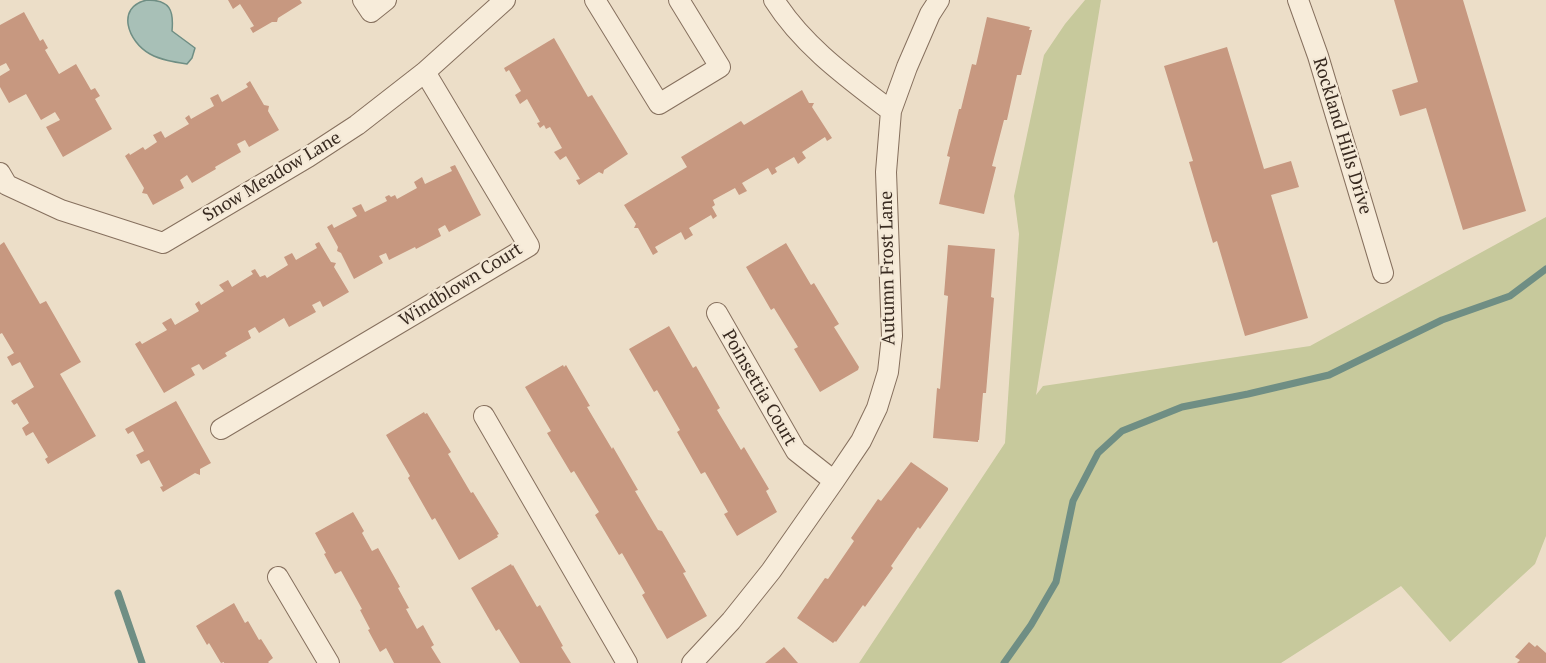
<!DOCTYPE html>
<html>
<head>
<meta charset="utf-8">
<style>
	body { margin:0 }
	canvas { display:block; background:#ecdec8 }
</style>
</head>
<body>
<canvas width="1546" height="663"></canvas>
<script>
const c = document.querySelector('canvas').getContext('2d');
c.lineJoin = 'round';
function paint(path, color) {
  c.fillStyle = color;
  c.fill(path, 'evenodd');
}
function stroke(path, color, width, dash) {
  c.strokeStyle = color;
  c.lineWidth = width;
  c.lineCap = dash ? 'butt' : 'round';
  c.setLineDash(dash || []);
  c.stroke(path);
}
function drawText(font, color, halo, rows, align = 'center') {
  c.font = font + ' "PT Serif",serif';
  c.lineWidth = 4.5;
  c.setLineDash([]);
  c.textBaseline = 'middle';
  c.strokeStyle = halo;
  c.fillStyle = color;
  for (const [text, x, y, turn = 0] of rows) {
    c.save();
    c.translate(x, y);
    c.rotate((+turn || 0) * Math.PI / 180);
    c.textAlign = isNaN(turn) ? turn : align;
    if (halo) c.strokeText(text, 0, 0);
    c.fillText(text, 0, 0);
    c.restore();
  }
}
paint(new Path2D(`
	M1085,0H1101L1036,395L1043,386L1310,346L1546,217V536L1535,564L1450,642L1401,586L1281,663H859L1005,443L1019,234L1014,196L1044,55L1065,24Z`), '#c7c99c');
const water = new Path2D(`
	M147,0C170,0 174,10 172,31L195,48L192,58L187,64C174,62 161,60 150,54C128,42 115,7 147,0Z`);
paint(water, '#a8c0b7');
stroke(water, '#6f8e84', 1.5);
stroke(new Path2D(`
	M118,593L142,663
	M1004,663L1031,625L1056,582L1073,501L1098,453L1122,431L1182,407L1248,394L1329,375L1442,320L1510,296L1546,269`), '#6f8e84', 7);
paint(new Path2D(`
	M228,0H300L302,3L278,18L277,22H272L253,33L250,28L254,26L240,4L233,9Z
	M1394,0H1463L1526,211L1463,230L1426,108L1400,116L1392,90L1418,82Z
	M24,12L40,41L43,39L48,48L45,50L59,74L76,64L91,90L95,88L100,96L95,99L112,129L63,157L46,127L60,120L55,112L41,120L26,94L9,103L0,87V76L10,70L6,63L0,66V25Z
	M987,17L1030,27L1029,30H1032L1021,75H1017L1007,120H1004L992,166L996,167L984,214L939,204L950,157L947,156L959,109H961L972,64L976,65Z
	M554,38L588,97L592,95L628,154L604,170L603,174L599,172L579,185L576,180L580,179L566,156L560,160L554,152L562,148L550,127L546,129L544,125L540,128L537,123L540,122L527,99L520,104L515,95L521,91L509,70L506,72L504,68Z
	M1227,47L1264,169L1291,161L1299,187L1271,195L1308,318L1245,336L1217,241L1213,243L1189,162L1193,161L1164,66Z
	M250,81L264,105L269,106L268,111L279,130L249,147L245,140L237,144L241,152L215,167L216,169L192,183L187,175L180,180L184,188L153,205L147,194L142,193L144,188L125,156L129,153L130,155L143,147L145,150L157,142L153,135L161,131L165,138L189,124L185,118L189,115L191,119L214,106L210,98L218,94L222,102L248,87L246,84Z
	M802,90L809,103H814L812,107L832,138L827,141L825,137L802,152L806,158L798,164L794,157L775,168L777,172L772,175L768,168L742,183L747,191L739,195L735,188L713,200L715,205L712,207L717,216L713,219L711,215L689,228L693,235L685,240L681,232L655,247L658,252L653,255L638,228H634L636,224L624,205L687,167L681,157L741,121L744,125Z
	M455,165L481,215L449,232L445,225L438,229L441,236L416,249L415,247L389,260L386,253L379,256L383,263L354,279L341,253L337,251L338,247L327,227L332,224L334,228L357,216L352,208L361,204L365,212L387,201L385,197L389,195L391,197L395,195L397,199L417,188L414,182L422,177L425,184L452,171L450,167Z
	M4,242L40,304L46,301L81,362L60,374L96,436L48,464L45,459L48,457L33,432L26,436L22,428L29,423L17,403L14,405L11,401L34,387L20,362L12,366L7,357L14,353L2,333L0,334V245Z
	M319,242L331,262L336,263L334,267L349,292L323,307L320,301L312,305L316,312L289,327L284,318L259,333L255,327L248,331L251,338L225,353L227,356L203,370L199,364L191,368L195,375L164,393L135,344L140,341L142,344L167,330L162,323L171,318L175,325L199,311L195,304L199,301L201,305L224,291L219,285L228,280L232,287L253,274L251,271L255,269L260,277L265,275L267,278L288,265L284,257L292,253L296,260L317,248L315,244Z
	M786,243L811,285L814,283L839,324L834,327L859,367L858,370L820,392L794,349L798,347L774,308L771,310L746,267Z
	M948,245L995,249L991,297L994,298L986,393H983L979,440H978V442L933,438L937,388L940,389L948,296L944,295Z
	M669,326L693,368L696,366L720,408L717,410L741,450L744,447L769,489L766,491L777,512L737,536L724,514L728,512L705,472L701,474L677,432L680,430L657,390L654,392L629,349Z
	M563,365L564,367L566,365L590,406L587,407L612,449L613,447L638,490L635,491L658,530L662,531L686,572L683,573L707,616L667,639L642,595L645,593L622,553L619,555L595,515L599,512L574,471L571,473L547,433L551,431L525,387Z
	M176,401L211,463L200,469V475L195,473L163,492L160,487L163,486L149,460L141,464L136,455L144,451L133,431L128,434L125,429Z
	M424,412L425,414L427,413L451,452L448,454L471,493L473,492L499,534L497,535L498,537L459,560L435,518L432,520L408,478L410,476L386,435Z
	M911,462L948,488V490L920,529L918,527L891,566L893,568L865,607L863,605L836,642L835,641L833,643L797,618L825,578L828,579L854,541L851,538L878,499L881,501Z
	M353,512L364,531L362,533L372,551L378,548L400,587L398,588L409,608L406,609L417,629L423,625L434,645L431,647L441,663H394L386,648L380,652L368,630L370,629L360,610L362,609L341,571L335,574L324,554L326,553L315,533Z
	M511,564L512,566L513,565L537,607L540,605L563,646L561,647L571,663H520L499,629L496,631L471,588Z
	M234,603L245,623L248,621L259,640L261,639L273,658L268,662L269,663H224V662L221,663L209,643L207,645L196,626Z
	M1529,642L1535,647L1537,645L1546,653V663H1517L1520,660L1515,657Z
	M784,647L798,663H765Z`), '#c79880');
const street = new Path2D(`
	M363,0L371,12L386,0
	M595,0L659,104L720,67L679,0
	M774,0C803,46 848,78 891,111
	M1298,0L1318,56L1383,273
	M0,173L7,185L61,210L163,243L308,157L357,125L425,72L505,0
	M717,313L796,451L834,481
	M484,416L627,663
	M221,429L529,246L425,72
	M278,577L329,663
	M692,663L731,621L771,571L834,481L861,441L877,408L888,372L892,336L886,172L891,111L907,67L930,14L939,0`);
stroke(street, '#86705e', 22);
stroke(street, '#f7ecda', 20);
drawText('18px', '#382a20', '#f4e9d7', [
	["Rockland Hills Drive",1342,136,73],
	["Snow Meadow Lane",272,177,-31],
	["Autumn Frost Lane",888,268,-91],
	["Windblown Court",461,285,-32],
	["Poinsettia Court",759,388,60]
]);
</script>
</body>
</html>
